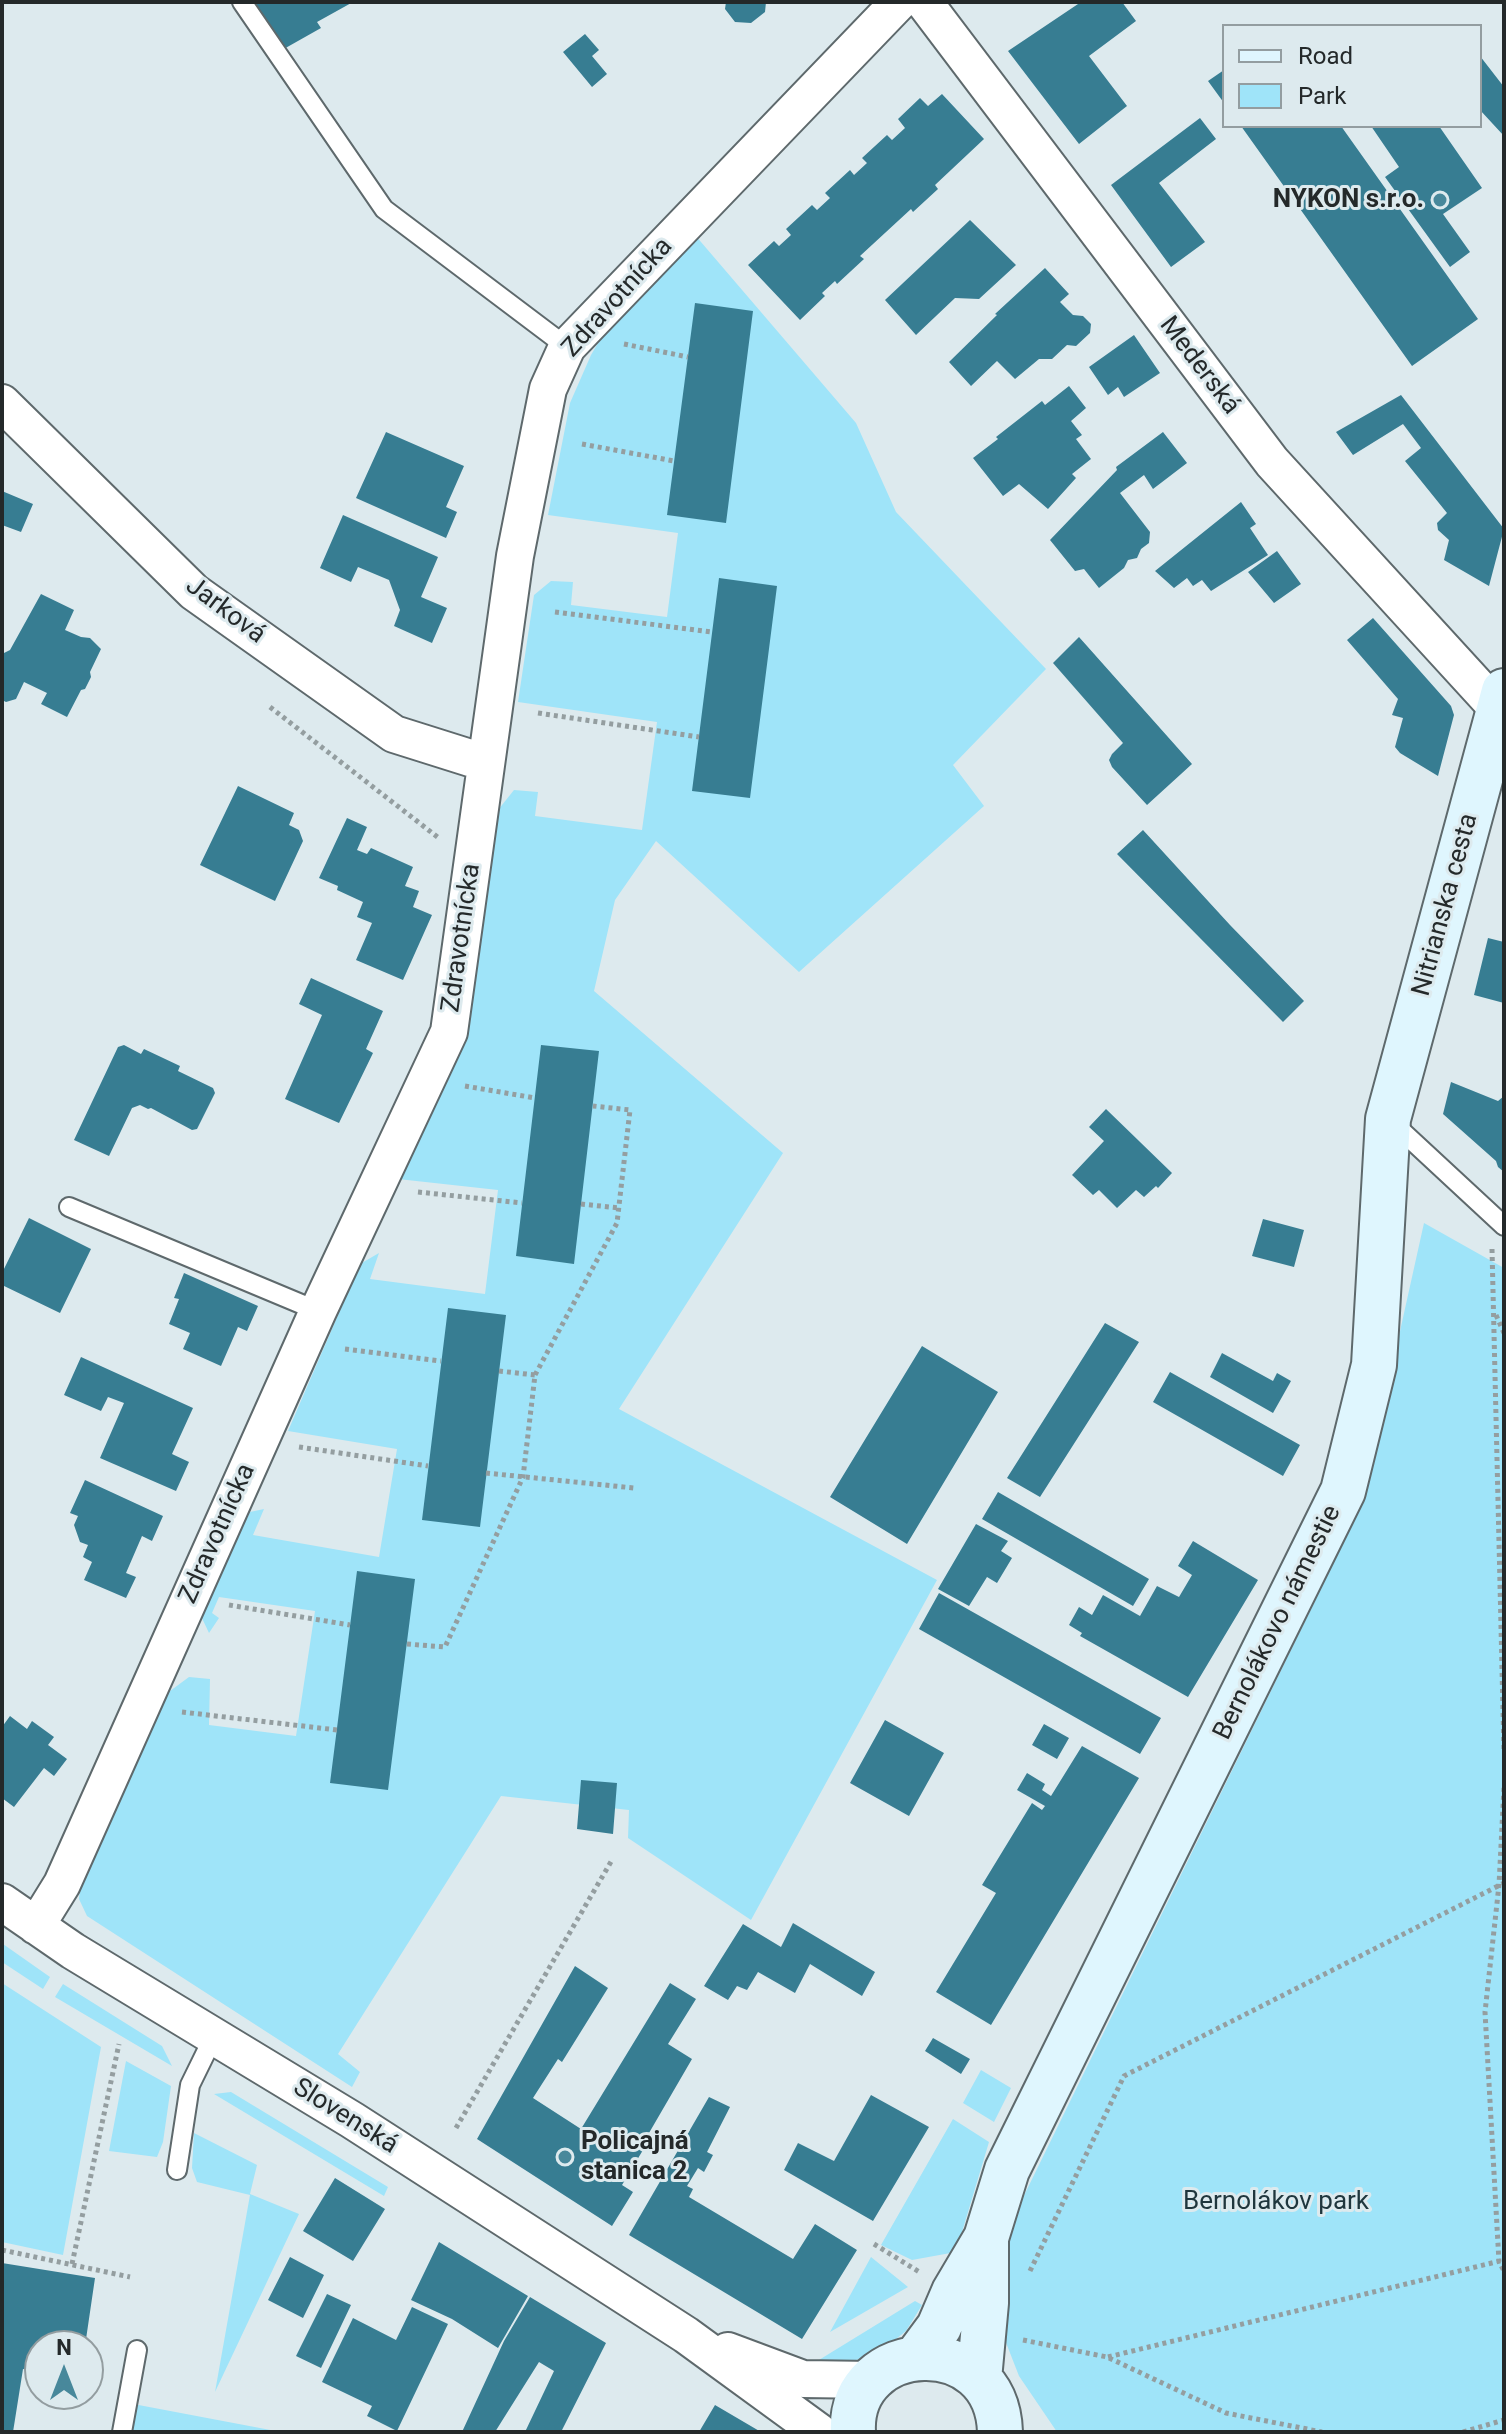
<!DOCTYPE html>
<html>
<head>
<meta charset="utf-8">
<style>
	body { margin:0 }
	#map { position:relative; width:1506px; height:2434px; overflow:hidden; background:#ddeaee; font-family:Roboto,sans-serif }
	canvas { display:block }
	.frame { position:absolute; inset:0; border:4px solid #24292a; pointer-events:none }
	.legend { position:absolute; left:1222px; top:24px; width:260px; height:104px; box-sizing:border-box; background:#ddeaee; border:2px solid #939da0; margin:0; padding:10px 14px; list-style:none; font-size:24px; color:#24292a }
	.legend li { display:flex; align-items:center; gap:16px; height:40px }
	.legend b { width:40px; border:2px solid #939da0 }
	.north { position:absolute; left:24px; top:2330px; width:80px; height:80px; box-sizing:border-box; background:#ddeaee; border:2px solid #939da0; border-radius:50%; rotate:0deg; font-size:22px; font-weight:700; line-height:32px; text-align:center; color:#24292a }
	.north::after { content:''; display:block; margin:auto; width:28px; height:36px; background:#48889b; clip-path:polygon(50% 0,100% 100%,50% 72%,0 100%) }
</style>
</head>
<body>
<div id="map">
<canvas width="1506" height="2434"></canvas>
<div class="frame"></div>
<ul class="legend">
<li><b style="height:10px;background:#dff6fe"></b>Road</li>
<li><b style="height:22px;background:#9fe4f9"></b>Park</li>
</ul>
<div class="north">N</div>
</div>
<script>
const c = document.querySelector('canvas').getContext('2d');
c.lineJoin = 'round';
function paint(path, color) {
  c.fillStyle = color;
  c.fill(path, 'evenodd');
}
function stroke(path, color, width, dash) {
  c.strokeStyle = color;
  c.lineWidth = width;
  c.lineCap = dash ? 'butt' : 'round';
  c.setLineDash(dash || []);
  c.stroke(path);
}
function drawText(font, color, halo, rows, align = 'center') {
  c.font = font + ' Roboto,sans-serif';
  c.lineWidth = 6;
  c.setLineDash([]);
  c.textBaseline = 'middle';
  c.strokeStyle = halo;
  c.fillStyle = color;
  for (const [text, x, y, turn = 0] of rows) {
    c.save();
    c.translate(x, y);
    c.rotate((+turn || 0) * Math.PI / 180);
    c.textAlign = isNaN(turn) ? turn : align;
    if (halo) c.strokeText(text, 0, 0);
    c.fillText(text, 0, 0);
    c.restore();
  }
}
paint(new Path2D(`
	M695,235L856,423L896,512L1046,669L953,765L984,806L799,972L656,841L615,900L594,991L783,1153L619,1409L937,1580L751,1920L628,1838L629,1810L501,1796L338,2054L360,2072L352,2087L87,1916L79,1899L81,1878L166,1694L189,1677L210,1679L209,1725L296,1736L315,1611L219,1597L212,1613L219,1618L209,1633L200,1614L250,1512L264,1509L253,1535L379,1557L397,1449L288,1431L360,1264L379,1253L370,1279L485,1294L498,1190L398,1179L458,1042L498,810L514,790L538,792L535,816L642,830L657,722L518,702L534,595L551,581L573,582L571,605L667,617L678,533L548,515L570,403L591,355L608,326Z
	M1424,1223L1504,1268V2432H1057L1019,2376L996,2317L988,2269L1361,1507Z
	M3,1944L50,1977L43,1989L2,1962Z
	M2,1983L101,2047L63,2255L2,2242Z
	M63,1984L162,2046L172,2066L55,1997Z
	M126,2061L171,2086L163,2142L157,2157L109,2151Z
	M981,2070L1011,2088L994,2122L963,2103Z
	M231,2092L388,2187L384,2196L214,2094Z
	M953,2119L989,2142L956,2252L912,2260L881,2245Z
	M194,2133L257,2165L250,2194L299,2214L215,2392L250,2195L197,2182L192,2168Z
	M871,2257L908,2287L830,2332Z
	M915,2301L922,2305L906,2331L881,2351L842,2365L814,2363Z
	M128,2403L281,2432H118Z`), '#9fe4f9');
paint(new Path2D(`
	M255,2H353L317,22L321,28L282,50Z
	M726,2H766L765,12L751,23L735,22L725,9Z
	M1081,2H1122L1136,21L1089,56L1127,106L1079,144L1008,51Z
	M585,34L599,50L592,56L607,74L592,87L563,52Z
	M1480,56L1504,87V136L1480,110Z
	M1224,70V103L1208,81Z
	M942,94L984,139L935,185L938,189L913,212L911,209L860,256L864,259L837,284L835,281L822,293L825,296L800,320L748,265L774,241L779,246L791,235L786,229L812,205L817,210L830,198L825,193L850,170L854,175L867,163L862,158L887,135L892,140L905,128L898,119L920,98L928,106Z
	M1200,118L1216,139L1159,183L1205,242L1171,267L1111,185Z
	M1241,126H1341L1478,319L1412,366Z
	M1371,126H1439L1482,188L1443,214L1470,252L1450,267L1385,177L1399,167Z
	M970,220L1016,265L979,299L955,298L916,335L885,300Z
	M1045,268L1069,294L1060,302L1073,315L1083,316L1091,324L1090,333L1076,346L1067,345L1052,359H1039L1015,379L997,361L971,386L949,362L997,315L995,314Z
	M695,303L753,311L726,523L667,515Z
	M1134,335L1160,373L1124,397L1118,387L1108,395L1089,367Z
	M1069,386L1086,408L1071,421L1082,435L1076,439L1091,459L1072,474L1076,478L1048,509L1019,484L1003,496L973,458L998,439L996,437L1042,401L1045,405Z
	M1401,395L1504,529L1489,586L1444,560L1449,540L1438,530L1437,523L1447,513L1405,461L1421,448L1403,424L1353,455L1336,432Z
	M386,432L464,466L446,507L457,512L446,538L356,498Z
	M1163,432L1187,463L1153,489L1144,475L1120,493L1150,532L1149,543L1141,549L1137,558L1128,560L1124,568L1099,588L1084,569L1075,571L1050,540L1117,470L1116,467Z
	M2,491L33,504L21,532L2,525Z
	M1241,502L1256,524L1250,528L1268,555L1211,591L1202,580L1193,586L1187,578L1174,588L1155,571Z
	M343,515L438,557L421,597L447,608L432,643L394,626L400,610L389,580L358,567L351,582L320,568Z
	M1277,551L1301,584L1274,603L1248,572Z
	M719,578L777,586L750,798L692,791Z
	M41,594L74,610L65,630L81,637L90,638L101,649L90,672L91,677L85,689L81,690L67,717L41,704L47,693L24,682L16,699L6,702L2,700V654L10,650Z
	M1373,618L1451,706L1454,715L1438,776L1400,753L1395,747L1403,718L1392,715L1398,699L1347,640Z
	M1079,637L1192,764L1147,805L1112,767L1109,760L1112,754L1123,743L1053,663Z
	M238,786L294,813L289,825L299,830L303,841L275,901L200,865Z
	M347,818L367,827L357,850L367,854L371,848L413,867L405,886L419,891L413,907L432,915L403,980L356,960L372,923L357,917L363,902L337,890L338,886L319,878Z
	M1143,830L1230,925L1304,1001L1283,1022L1117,854Z
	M1488,938L1504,942V1003L1474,995Z
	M311,978L383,1011L366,1049L373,1053L339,1123L285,1099L322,1015L299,1004Z
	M124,1045L141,1054L144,1049L180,1066L178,1071L213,1088L215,1093L197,1129L192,1130L151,1108L148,1109L140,1105L132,1108L109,1156L74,1140L118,1047Z
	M541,1045L599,1051L574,1264L516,1256Z
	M1451,1082L1498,1101L1504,1096V1172L1498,1167L1496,1161L1443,1114Z
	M1106,1109L1172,1173L1158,1188L1156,1186L1144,1197L1136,1190L1117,1208L1099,1190L1093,1195L1072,1175L1104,1141L1089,1127Z
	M29,1218L91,1249L60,1313L2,1285V1273Z
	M1263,1219L1304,1230L1294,1267L1252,1256Z
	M184,1273L258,1306L247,1331L238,1327L221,1366L183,1349L190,1333L169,1324L179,1299L174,1298Z
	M448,1308L506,1315L480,1527L422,1520Z
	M1105,1323L1139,1342L1040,1497L1007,1478Z
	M922,1346L998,1392L907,1544L830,1497Z
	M1222,1353L1273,1381L1277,1373L1291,1381L1273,1413L1210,1377Z
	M81,1357L193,1408L172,1454L189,1462L176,1491L100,1458L124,1403L108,1397L101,1411L64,1395Z
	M1170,1372L1300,1445L1283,1476L1153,1402Z
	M85,1480L163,1516L152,1541L142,1536L126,1573L136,1577L126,1598L84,1580L92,1562L83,1557L88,1545L80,1542L74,1525L78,1516L70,1513Z
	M998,1492L1149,1579L1133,1606L982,1519Z
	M976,1524L1008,1541L1001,1551L1012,1558L997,1583L987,1577L969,1606L938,1589Z
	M1193,1541L1258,1580L1188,1697L1080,1636L1082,1633L1069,1625L1079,1607L1092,1615L1103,1595L1140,1616L1157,1586L1179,1597L1192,1575L1178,1566Z
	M357,1571L415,1579L388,1790L330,1783Z
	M939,1593L1161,1718L1140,1754L919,1629Z
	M10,1716L27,1729L32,1721L54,1737L48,1745L67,1759L54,1776L44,1768L14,1807L2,1798V1727Z
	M885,1720L944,1753L909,1816L850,1783Z
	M1044,1724L1069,1738L1057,1759L1032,1745Z
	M1082,1746L1139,1778L991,2025L936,1992L996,1893L982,1885L1032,1803L1042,1810L1045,1806L1017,1790L1027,1773L1045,1784L1042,1790L1051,1796Z
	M581,1780L617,1783L613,1834L577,1829Z
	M793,1923L875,1972L862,1996L810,1964L795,1993L758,1972L747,1990L737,1986L728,2000L704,1986L743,1924L781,1947Z
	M575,1966L608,1988L562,2062L558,2059L533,2098L581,2129L670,1983L696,1999L668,2044L692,2059L649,2133L652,2135L622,2185L633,2192L612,2226L477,2139Z
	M933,2038L970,2059L961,2074L925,2051Z
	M871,2095L929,2127L873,2221L784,2170L798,2143L834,2161Z
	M709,2097L730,2107L707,2152L713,2155L704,2172L698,2168L687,2186L693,2189L689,2197L793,2259L815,2224L857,2250L802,2339L629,2235Z
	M335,2178L385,2209L353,2261L303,2231Z
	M439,2242L528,2296L498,2348L452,2319L411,2300Z
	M290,2257L324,2275L303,2318L268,2300Z
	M2,2263L95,2278L85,2346H40V2372L23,2369L13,2432H2Z
	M327,2294L351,2305L321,2368L296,2356Z
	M530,2297L606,2343L561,2432H525L554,2371L539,2362L495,2432H462L504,2341Z
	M412,2307L448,2324L397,2431L367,2416L372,2406L322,2382L353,2318L396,2340Z
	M715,2405L761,2432H699Z`), '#377d92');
const lane = new Path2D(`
	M242,2L384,209L567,347
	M1393,1123L1504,1226
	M69,1207L318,1311
	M177,2170L190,2085L214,2036
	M122,2432L137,2350`);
const street = new Path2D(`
	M924,2L1272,462L1499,710
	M2,403L194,592L394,734L486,763
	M2,1902L73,1951L352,2120L686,2335L819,2432
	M36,1926L62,1884L318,1311L449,1032L515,556L548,389L567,347L899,2
	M728,2351L803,2379L873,2380`);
const secondary = new Path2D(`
	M916,2358L939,2327L954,2292L986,2238L1007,2170L1343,1491L1374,1365L1388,1119L1504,691
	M979,2379L986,2303V2238
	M853,2432C848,2338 997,2329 1000,2432`);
stroke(lane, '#5e696c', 22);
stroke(street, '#5e696c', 40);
stroke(secondary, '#5e696c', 48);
stroke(new Path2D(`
	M624,344L688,357
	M582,444L674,461
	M555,612L712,632
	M270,707L440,839
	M538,713L699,737
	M465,1086L535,1098
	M418,1192L522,1203
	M581,1204L619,1208
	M1492,1249L1504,1752
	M1496,1315L1504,1333
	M345,1349L441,1361
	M499,1371L535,1375
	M299,1447L428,1466
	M486,1473L634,1488
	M229,1605L350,1625
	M407,1644L445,1647L523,1477L535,1375L617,1223L630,1110L593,1106
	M182,1712L337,1730
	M1504,1788L1499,1885L1485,2012L1499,2262L1504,2271
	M456,2128L612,1860
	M874,2244L921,2273
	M2,2250L130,2277
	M72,2264L119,2044
	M1030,2271L1124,2076L1504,1883
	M1023,2340L1107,2357L1226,2413L1322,2432
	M1108,2357L1504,2260
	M1463,2432L1504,2420`), '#949ea0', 5, [4, 4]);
stroke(lane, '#fff', 18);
stroke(street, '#fff', 36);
stroke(secondary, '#dff6fe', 44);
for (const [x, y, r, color] of [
	[1440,200,8,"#48889b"],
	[565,2157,8,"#48889b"]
]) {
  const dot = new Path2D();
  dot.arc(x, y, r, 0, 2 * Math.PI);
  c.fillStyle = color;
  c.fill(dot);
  stroke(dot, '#ddeaee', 3);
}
drawText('bold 26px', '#24292a', '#ddeaee', [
	["NYKON s.r.o.",1424,200],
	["Policajná",581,2142,"left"],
	["stanica 2",581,2172,"left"]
], 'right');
drawText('26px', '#24292a', '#ddeaee', [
	["Zdravotnícka",618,298,-48],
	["Mederská",1199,366,53],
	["Jarková",225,611,37],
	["Nitrianska cesta",1446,905,-75],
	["Zdravotnícka",462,938,-82],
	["Zdravotnícka",218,1534,-66],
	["Bernolákovo námestie",1278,1623,-64],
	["Slovenská",345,2117,32]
]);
drawText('26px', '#1f363d', '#ddeaee', [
	["Bernolákov park",1276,2202]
]);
</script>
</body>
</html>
